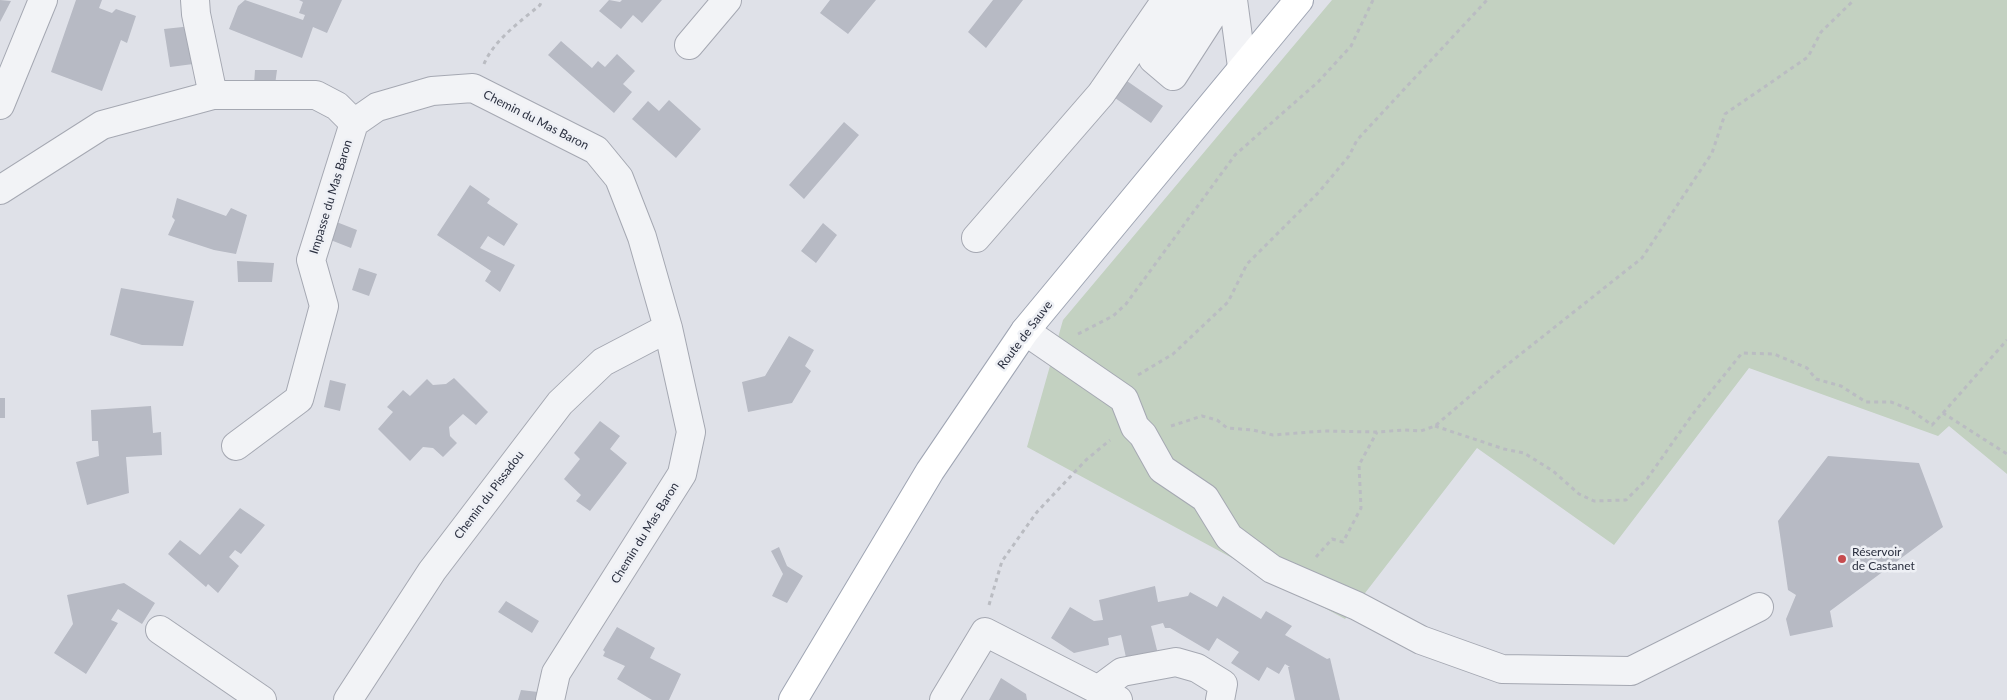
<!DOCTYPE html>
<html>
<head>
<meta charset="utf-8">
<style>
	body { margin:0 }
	canvas { display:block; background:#dfe1e8 }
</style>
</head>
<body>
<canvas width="2007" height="700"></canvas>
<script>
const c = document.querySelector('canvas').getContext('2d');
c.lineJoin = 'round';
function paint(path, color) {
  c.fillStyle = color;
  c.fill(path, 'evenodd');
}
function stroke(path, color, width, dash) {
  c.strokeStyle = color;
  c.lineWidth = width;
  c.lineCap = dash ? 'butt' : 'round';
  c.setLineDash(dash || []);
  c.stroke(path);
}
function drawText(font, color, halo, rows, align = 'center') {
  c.font = font + ' Lato,sans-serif';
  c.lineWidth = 5;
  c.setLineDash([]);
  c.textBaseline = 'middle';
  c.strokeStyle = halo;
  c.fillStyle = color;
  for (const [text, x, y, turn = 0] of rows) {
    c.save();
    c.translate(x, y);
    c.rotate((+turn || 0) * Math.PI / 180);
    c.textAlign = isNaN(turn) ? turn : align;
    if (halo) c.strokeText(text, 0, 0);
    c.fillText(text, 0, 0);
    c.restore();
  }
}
paint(new Path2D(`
	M1332,0H2007V474L1949,426L1938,436L1749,368L1614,545L1477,448L1345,619L1027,447L1063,320Z`), '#c3d1c1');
paint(new Path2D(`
	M0,0L11,1L0,22Z
	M76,0H102L99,8L112,13L116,9L136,16L127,43L121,40L102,91L51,72Z
	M245,0L303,20L305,15L299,13L303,2L299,0H342L327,33L313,27L302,58L229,29L238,6Z
	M609,0L620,2L622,0H662L642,23L633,15L621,29L599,11Z
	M830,0H876L848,34L820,13Z
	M993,0H1023L986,48L968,32Z
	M192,26L201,63L170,67L164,29Z
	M561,41L592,68L598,61L605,67L617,54L635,71L623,84L632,92L614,113L548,55Z
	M255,70H277L275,85H254Z
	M1127,81L1163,106L1151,123L1115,98Z
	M669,100L701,129L676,158L632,119L648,101L659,111Z
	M844,122L859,135L804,199L789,185Z
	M470,185L490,199L487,203L518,224L504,246L488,236L480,248L515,265L500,292L485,281L491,271L437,235Z
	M177,198L226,216L231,208L247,215L236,254L214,250L168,235L175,220L172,217Z
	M334,221L357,230L351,248L328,239Z
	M823,223L837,235L816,263L801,251Z
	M237,261L274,263L272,282H238Z
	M359,268L377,274L369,296L352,290Z
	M121,288L194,301L183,346L142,345L110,335Z
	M789,336L814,350L805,366L811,371L792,403L748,412L742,382L765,376Z
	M454,378L488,412L476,425L463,414L449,427L450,436L457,443L443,457L433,448L423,447L410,461L378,429L393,412L387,407L403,390L410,396L427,379L433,385L446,384Z
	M330,380L346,384L340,411L324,407Z
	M0,398H5V418H0Z
	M151,406L153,433L161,432L162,455L126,457L129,493L87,505L76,462L99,456L98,441H92L91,410Z
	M600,421L620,436L610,449L627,463L590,511L576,501L581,495L564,479L580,459L574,453Z
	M1828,456L1919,463L1943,527L1830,611L1833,627L1790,636L1786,619L1796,595L1788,590L1778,521Z
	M240,508L265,525L241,554L235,550L229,557L239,566L218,593L208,584L206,587L168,554L180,540L200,555Z
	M779,547L787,566L803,576L787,603L772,596L783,574L771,551Z
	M124,583L155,603L142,624L118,609L111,620L118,623L86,674L54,653L73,624L67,595Z
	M1155,586L1158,602L1188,596L1190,592L1217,607L1223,596L1261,619L1266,611L1292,626L1285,635L1327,659L1330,658L1340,700H1295L1288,667H1290L1285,664L1279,674L1267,667L1259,681L1231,663L1239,652L1217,638L1209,651L1170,628H1165L1163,623L1151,626L1158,654L1127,662L1121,635L1108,638L1109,645L1074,653L1051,638L1070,607L1094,621L1103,620L1099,600Z
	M506,601L539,621L532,633L498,612Z
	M617,627L655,648L650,658L681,674L669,700H652L617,679L625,666L603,656L605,652L603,650Z
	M1001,678L1026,694L1027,700H989Z
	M521,690L538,692L536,700H518Z`), '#b7bac4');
const minor = new Path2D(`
	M195,0L196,14L213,95
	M1193,0L1153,59L1173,76L1222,0
	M1233,0L1242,67
	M689,45L727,0
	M0,105L43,0
	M0,190L102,125L213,95H316L337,106L354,123L377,107L432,91L473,88L596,150L619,178L642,237L668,328L691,432L682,474L556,673L550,700
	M976,238L1101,94L1166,0
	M1025,331L1124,399L1135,427L1143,435L1162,469L1205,498L1229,537L1272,569L1357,606L1421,640L1502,669L1631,671L1759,607
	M236,446L299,399L324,306L311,260L354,123
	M160,630L262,700
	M1099,689L1122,672L1176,662L1197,668L1223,684L1220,700
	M348,700L432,571L560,403L603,362L668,328
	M944,700L985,632L1118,700`);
const major = new Path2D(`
	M793,700L930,471L1025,331L1299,0`);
stroke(minor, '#a5a8b2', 30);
stroke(major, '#9fa5b3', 30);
stroke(new Path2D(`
	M484,64C494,40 521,21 540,5L542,0
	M1078,334L1113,316L1126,304L1235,155L1318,82L1351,46L1373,0
	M1138,375L1173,354L1228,302L1247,264L1319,192L1349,156L1357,140L1487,0
	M1943,413L2007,340
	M1171,426L1202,416L1217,420L1227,428L1253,430L1273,435L1323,431L1377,432L1405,430L1421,431L1435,426L1498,372L1642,258L1712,153L1725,114L1808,57L1821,32L1854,0
	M1435,426L1504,449L1524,453L1553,471L1579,494L1594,501L1626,500L1647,479L1692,415L1742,353L1774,354L1807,368L1816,379L1841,386L1866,402H1891L1909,409L1932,425L1943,413L2007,454
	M1316,557L1332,539L1343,542L1361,508L1359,465L1377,432
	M989,605L1002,561L1037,512L1086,460L1110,440`), '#babcc2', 3, [4, 4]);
stroke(minor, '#f2f3f6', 28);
stroke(major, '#fff', 28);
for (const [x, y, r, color] of [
	[1842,559,5,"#c64b4e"]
]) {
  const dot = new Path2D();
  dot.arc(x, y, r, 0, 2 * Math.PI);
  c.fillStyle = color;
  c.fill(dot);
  stroke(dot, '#eef0f5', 2);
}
drawText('12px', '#292e3e', '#eef0f5', [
	["Chemin du Mas Baron",536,120,27],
	["Impasse du Mas Baron",331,197,-73],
	["Route de Sauve",1025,335,-53],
	["Chemin du Pissadou",489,495,-53],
	["Chemin du Mas Baron",645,533,-58]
]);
drawText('12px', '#292e3e', '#eef0f5', [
	["Réservoir",1852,552],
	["de Castanet",1852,566]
], 'left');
</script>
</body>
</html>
